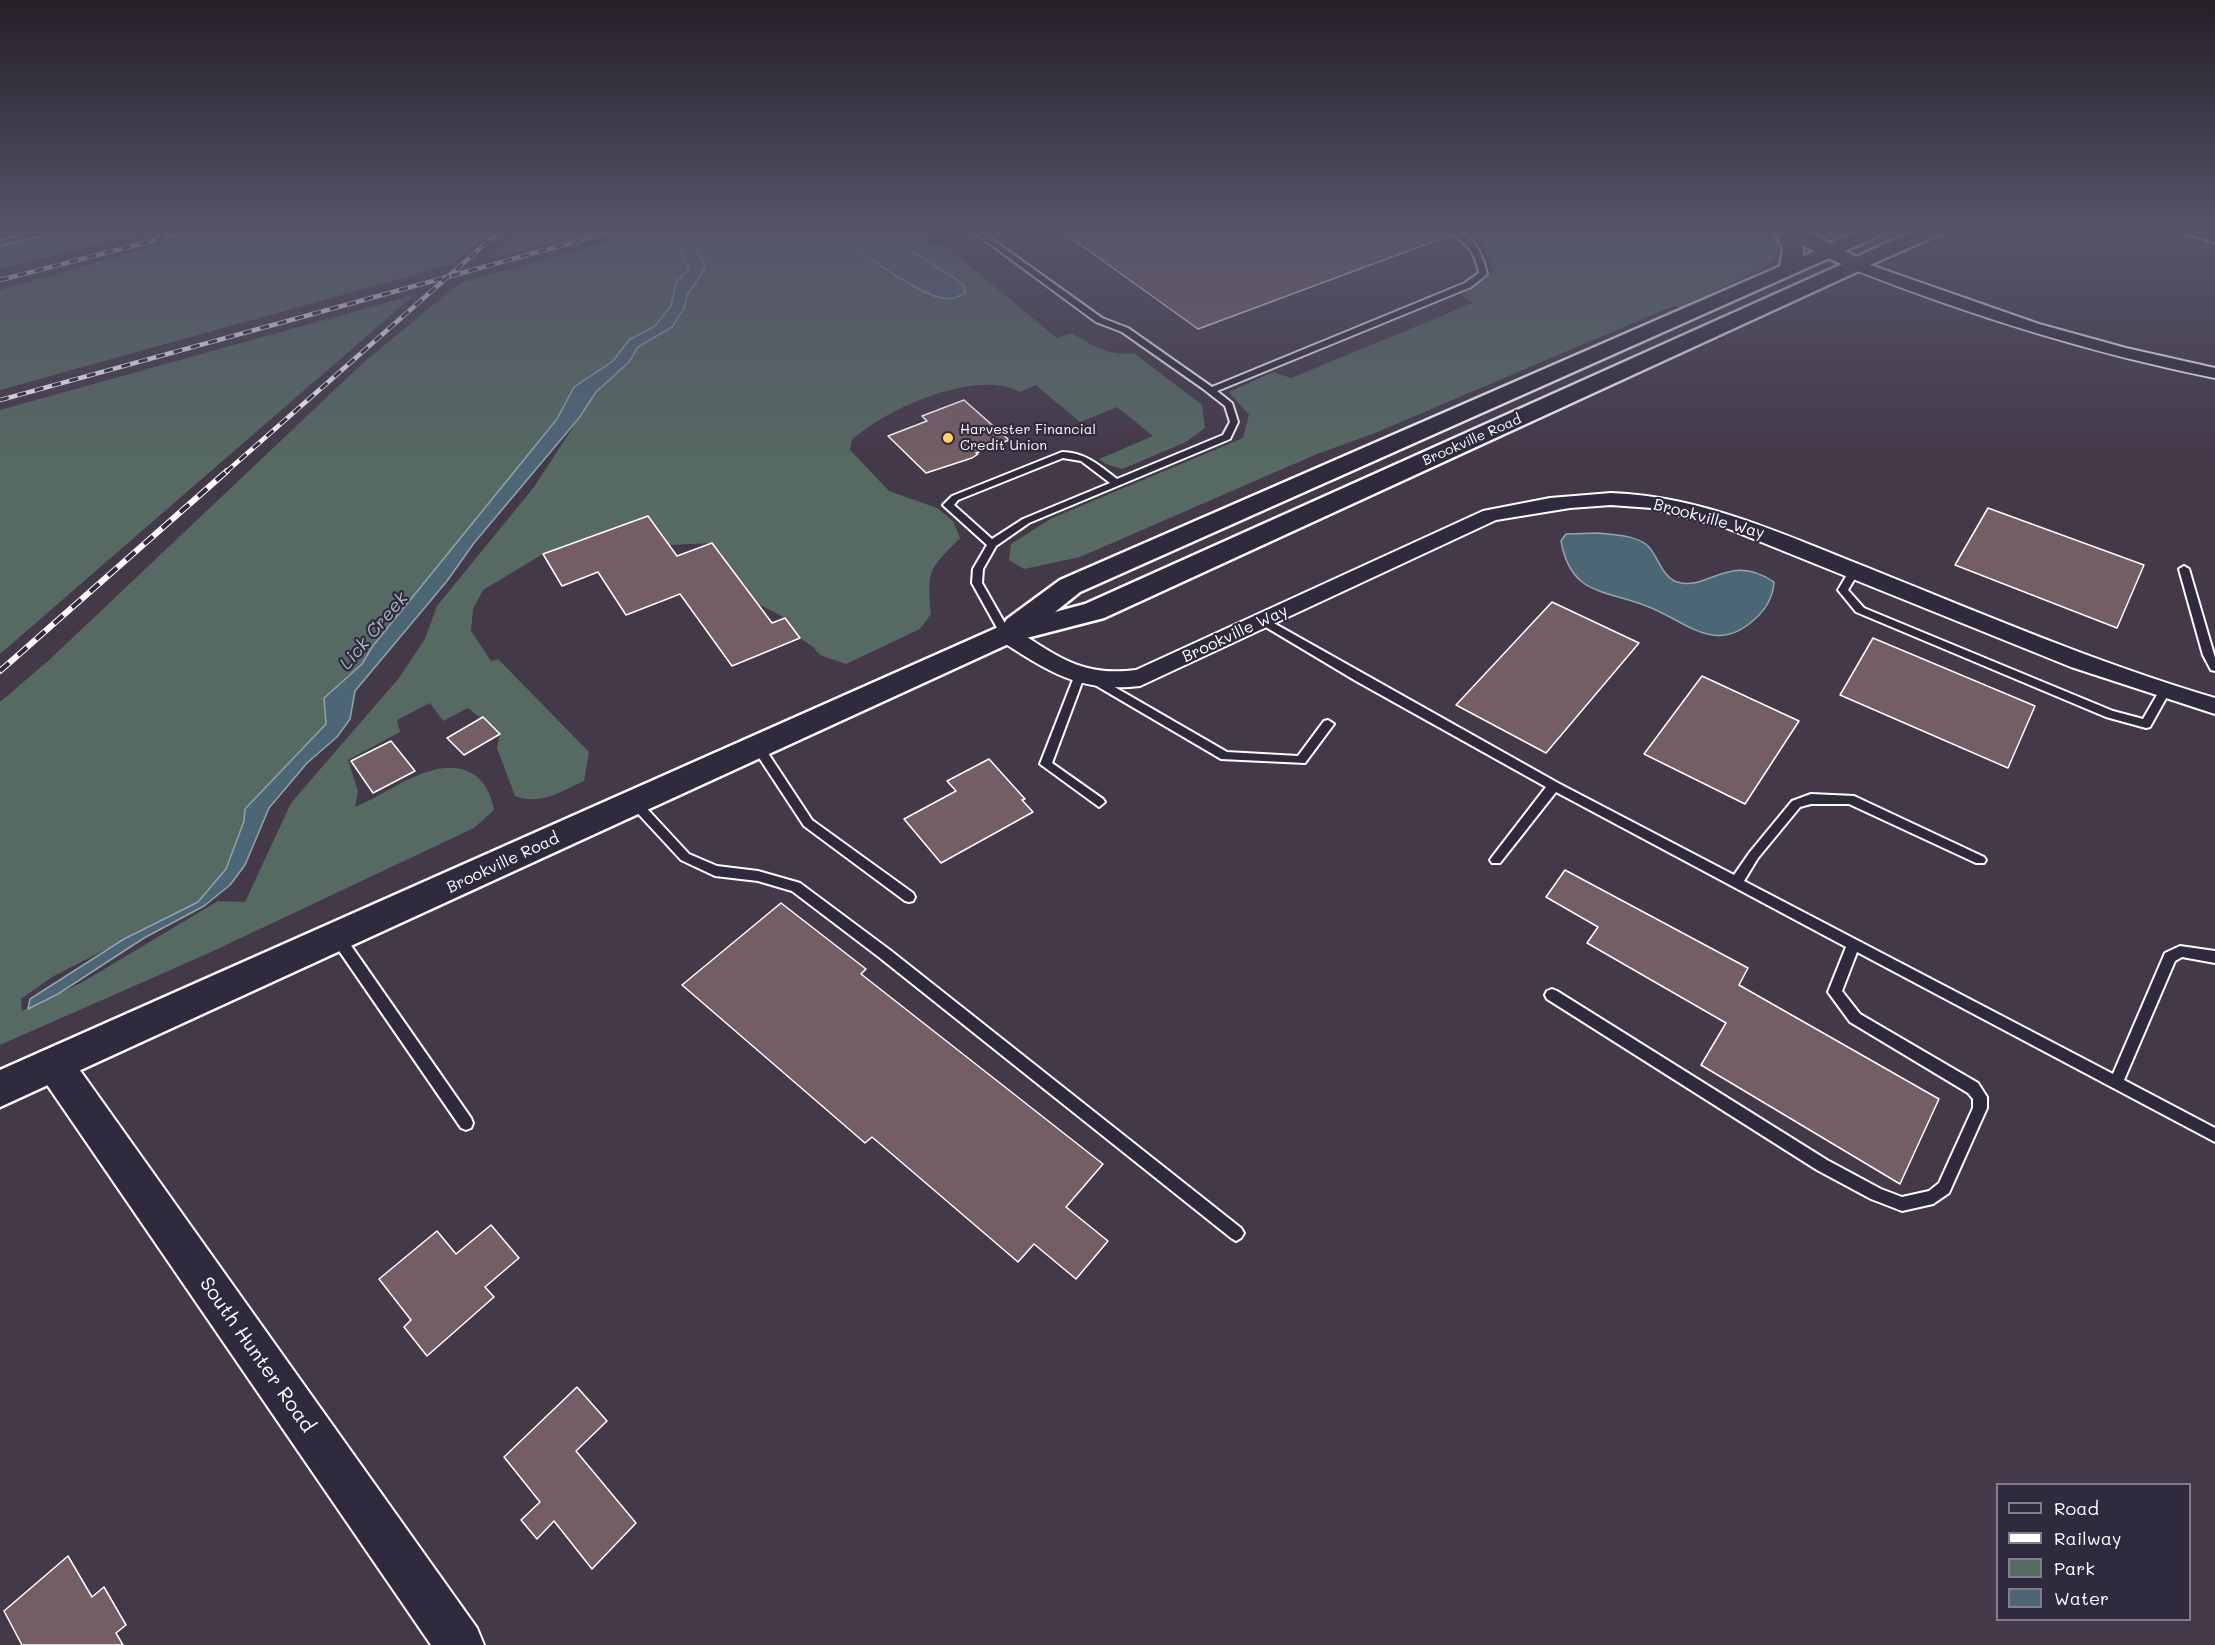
<!DOCTYPE html>
<html>
<head>
<meta charset="utf-8">
<style>
	body { margin:0 }
	#map { position:relative; width:2215px; height:1645px; overflow:hidden; background:#443949; font-family:Mali,sans-serif }
	canvas { display:block }
	.legend { position:absolute; left:1996px; top:1483px; width:195px; height:138px; box-sizing:border-box; background:#2f2a3d; border:2px solid #827f8b; margin:0; padding:8px 10px; list-style:none; font-size:18px; color:#fff }
	.legend li { display:flex; align-items:center; gap:12px; height:30px }
	.legend b { width:30px; border:2px solid #827f8b }
</style>
</head>
<body>
<div id="map">
<canvas width="2215" height="1645"></canvas>
<ul class="legend">
<li><b style="height:8px;background:#2f2a3d"></b>Road</li>
<li><b style="height:8px;background:#fff"></b>Railway</li>
<li><b style="height:16px;background:#566962"></b>Park</li>
<li><b style="height:16px;background:#4d6676"></b>Water</li>
</ul>
</div>
<script>
const c = document.querySelector('canvas').getContext('2d');
c.lineJoin = 'round';
function paint(path, color) {
  c.fillStyle = color;
  c.fill(path, 'evenodd');
}
function stroke(path, color, width, dash) {
  c.strokeStyle = color;
  c.lineWidth = width;
  c.lineCap = dash ? 'butt' : 'round';
  c.setLineDash(dash || []);
  c.stroke(path);
}
function drawText(font, color, halo, rows, align = 'center') {
  c.font = font + ' Mali,sans-serif';
  c.lineWidth = 4.5;
  c.setLineDash([]);
  c.textBaseline = 'middle';
  c.strokeStyle = halo;
  c.fillStyle = color;
  for (const [text, x, y, turn = 0] of rows) {
    c.save();
    c.translate(x, y);
    c.rotate((+turn || 0) * Math.PI / 180);
    c.textAlign = isNaN(turn) ? turn : align;
    if (halo) c.strokeText(text, 0, 0);
    c.fillText(text, 0, 0);
    c.restore();
  }
}
paint(new Path2D(`
	M0,230H97L0,253Z`), '#524451');
paint(new Path2D(`
	M75,230H155L0,269V246Z
	M210,230H491L453,264L0,390V290Z
	M519,230H598L488,260Z
	M651,230H672L689,270L676,283L671,306L655,327L629,340L613,361L574,387L557,419L372,647L362,664L324,698L326,724L245,809L244,821L226,869L198,902L52,977L21,999L22,1011L81,983L218,901L245,902L291,803L399,678L425,639L437,606L534,487L596,392L629,362L638,347L672,326L684,308L687,296L706,266L697,252L688,230H916L933,246L943,244L1057,338L1072,333C1091,345 1111,357 1134,353L1202,405L1205,428L1186,442L1122,469L1106,464L1099,459L1153,436L1117,407L1080,422L1036,385L1020,392C977,368 885,409 852,440L850,450L889,491L937,508L953,521L960,538C929,570 927,568 931,614L920,629L846,664L820,655L813,647L800,638L785,618L757,603L712,543L669,545L648,516L543,554L483,590L473,609L471,631L491,661L498,659L589,752L584,781C562,791 540,806 515,796L497,748L500,734L468,708L443,721L430,703L397,720L400,732L348,760L358,791L355,807C380,797 404,778 430,771C464,761 488,775 494,810L474,828L209,953L0,1045V702L48,661L364,362L460,283ZM883,237L891,238L956,279L940,298L871,260L853,244L861,239Z
	M1471,230H1769L1779,244L1777,258L1762,269L1680,307L1673,306L1375,433L1317,454L1080,557L1024,569L1009,560L1011,544L1052,518L1243,438L1249,415L1229,392L1273,372L1291,378L1473,303L1462,295L1493,271L1483,245Z
	M414,295L0,654V410Z`), '#566962');
const water = new Path2D(`
	M672,230H688L697,252L706,266L687,296L684,308L672,327L638,347L629,362L596,392L579,418L474,543L447,581L355,691L350,719L337,737L307,763L269,808L245,865L230,885L204,906L144,938L58,994L28,1009L30,999L124,939L198,902L226,869L244,821L245,809L326,724L324,698L362,664L372,647L557,419L574,387L613,361L629,340L655,326L671,306L676,283L689,269Z
	M883,237L891,238L956,279L964,286L965,293C957,297 952,300 942,298C923,295 867,259 853,244L861,239Z
	M1599,533C1614,535 1636,535 1648,546C1658,556 1662,577 1677,582C1708,592 1729,551 1774,582C1773,597 1767,608 1756,618C1716,656 1689,623 1649,607C1606,589 1571,597 1561,541L1566,534Z`);
paint(water, '#4d6676');
stroke(water, '#94a3ad', 1.5);
const building = new Path2D(`
	M1060,230H1446L1451,235L1198,329Z
	M964,400L1009,440L976,453L978,454L972,458L926,473L888,436L927,421L922,416Z
	M1988,508L2144,565L2117,628L1955,565Z
	M648,516L677,556L712,543L772,623L785,618L800,638L732,666L680,594L626,615L598,572L562,586L543,554Z
	M1552,602L1639,643L1546,753L1456,705Z
	M1873,638L2035,706L2008,768L1840,695Z
	M1702,676L1799,721L1745,804L1644,754Z
	M483,717L500,734L464,755L447,738Z
	M391,741L415,771L373,793L351,761Z
	M989,759L1025,799L1022,800L1033,812L941,863L904,819L956,791L947,781Z
	M1565,870L1748,968L1739,985L1939,1099L1900,1184L1701,1065L1726,1023L1587,943L1598,927L1546,897Z
	M781,903L866,969L861,974L1103,1164L1066,1207L1108,1241L1076,1279L1034,1244L1018,1262L872,1137L865,1143L682,985Z
	M491,1225L519,1258L485,1287L494,1297L427,1356L404,1327L411,1320L379,1279L437,1231L456,1254Z
	M577,1387L607,1421L576,1451L636,1523L592,1569L554,1521L537,1539L521,1520L540,1502L504,1457Z
	M68,1556L92,1597L104,1587L126,1625L116,1633L123,1645H22L4,1611Z`);
paint(building, '#745d65');
stroke(building, '#fff', 1.5);
const service = new Path2D(`
	M47,230H61L0,245V241Z
	M971,230H979L1102,318L1128,328L1212,387L1465,283L1479,273C1474,248 1467,245 1448,230C1472,230 1482,253 1487,274L1471,287L1217,391L1232,403L1238,422L1230,439L1029,523L996,546L983,569L982,583L1011,634L1006,638L1002,637L972,583L973,569L987,545L945,507L943,505L952,496L1062,452C1085,452 1100,466 1117,479L1223,435L1230,422L1225,406L1202,388L1122,332L1096,322ZM1063,458L1081,461L1110,483L1023,519L992,539L954,505L958,500Z
	M2184,566L2189,569L2215,658V671L2211,670L2203,655L2179,569Z
	M1855,567L1860,570L1848,590L1864,608L2113,711L2143,719L2161,688L2165,687L2170,691L2150,727L2146,728L2106,717L1856,612L1838,590L1851,568Z
	M1263,617L1558,783L1734,875L1750,852L1792,801L1811,794L1854,796L1984,857L1986,860L1984,863H1976L1849,804H1811L1800,807L1758,858L1744,881L2113,1074L2165,953L2180,946L2215,951V963L2182,957L2175,961L2124,1080L2215,1128V1142L1857,952L1842,991L1860,1014L1978,1083L1987,1097V1108L1949,1193L1933,1204L1902,1211L1871,1199L1817,1170L1547,999L1545,995L1547,991L1552,989L1557,991L1827,1160L1881,1189L1902,1197L1929,1191L1939,1183L1973,1108V1099L1968,1093L1850,1022L1828,992L1846,947L1556,792L1500,863H1492L1490,860L1492,857L1546,787L1356,681L1259,623L1258,621Z
	M1079,673L1084,677L1052,763L1103,799L1105,802L1099,807L1040,764L1074,677Z
	M1099,678L1227,752L1298,756L1324,721L1328,720L1334,724L1305,763L1221,759L1095,685L1094,682L1095,679Z
	M758,743L762,744L812,820L913,893L915,897L913,901L909,902L905,901L804,826L752,747Z
	M635,798L639,800L689,854L717,866L758,871L800,883L890,950L1241,1228L1244,1233L1241,1238L1236,1241L1231,1238L880,958L792,891L758,881L715,876L681,860L631,806L629,803L631,800Z
	M338,933L343,934L471,1118L473,1123L471,1128L466,1130L461,1128L333,942L332,938L333,934Z`);
const minor = new Path2D(`
	M1856,260L2039,324L2126,348L2215,368V378C2090,353 1969,315 1850,268L1848,265Z
	M1611,493C1703,496 1787,536 1871,569C1985,615 2097,663 2215,698V714L2071,667L1724,527L1652,508L1611,505L1570,508L1496,520L1140,686C1080,693 1047,671 998,639L995,634L998,629L1006,626L1014,629C1058,656 1081,677 1136,670L1483,511L1550,498Z`);
const tertiary = new Path2D(`
	M54,1048L67,1052L477,1628L484,1645H431L41,1076L36,1064L41,1052Z`);
const secondary = new Path2D(`
	M1829,245L1836,247L1839,251L1836,255L1080,592L1055,612L1085,604L1849,261L1856,259L1863,261L1866,265L1863,269L1104,618L1015,641L0,1107V1070L1003,625L1007,619L1060,580Z`);
const primary = new Path2D(`
	M1859,230H1886L1883,234L1845,251L1856,257L1916,230H1943L1940,234L1856,271L1822,255L1819,251L1822,247Z`);
const motorway = new Path2D(`
	M1773,230H1806L1836,247L1839,251L1836,255L1829,257L1822,255L1802,245L1803,257L1797,272L1790,274L1783,272L1780,268L1783,248Z
	M2185,230H2215V242L2188,234Z`);
stroke(service, '#fff', 4);
stroke(minor, '#fff', 4);
stroke(tertiary, '#fff', 4);
stroke(secondary, '#fff', 5);
stroke(primary, '#fff', 5);
stroke(motorway, '#fff', 5);
paint(service, '#2f2a3d');
paint(minor, '#2f2a3d');
paint(tertiary, '#2f2a3d');
paint(secondary, '#2f2a3d');
paint(primary, '#2f2a3d');
paint(motorway, '#2f2a3d');
const railFar1 = new Path2D(`
	M0,280L194,230
	M0,400L618,230
	M226,472L501,230`);
const rail = new Path2D(`
	M0,671L227,471`);
stroke(railFar1, '#fff', 4.5);
stroke(rail, '#fff', 6);
stroke(railFar1, '#2f2a3d', 3, [9]);
stroke(rail, '#2f2a3d', 4, [12]);
const sky = c.createLinearGradient(0, 0, 0, 461);
sky.addColorStop(0, '#251f28');
sky.addColorStop(0.5, '#56546a');
sky.addColorStop(1, '#56546a00');
c.fillStyle = sky;
c.fillRect(0, 0, 2215, 461);
for (const [x, y, r, color] of [
	[948,438,6,"#ffd166"]
]) {
  const dot = new Path2D();
  dot.arc(x, y, r, 0, 2 * Math.PI);
  c.fillStyle = color;
  c.fill(dot);
  stroke(dot, '#2f2a3d', 2);
}
drawText('14px', '#fff', '#2f2a3d', [
	["Harvester Financial",960,430],
	["Credit Union",960,446]
], 'left');
drawText('14px', '#fff', '#2f2a3d', [
	["Brookville Road",1472,440,-24]
]);
drawText('16px', '#fff', '#2f2a3d', [
	["Brookville Way",1709,519,15],
	["Brookville Way",1235,634,-25],
	["Brookville Road",503,863,-25]
]);
drawText('italic 18px', '#afbac1', '#2f2a3d', [
	["Lick Creek",374,631,-50]
]);
drawText('20px', '#fff', '#2f2a3d', [
	["South Hunter Road",257,1355,55]
]);
</script>
</body>
</html>
